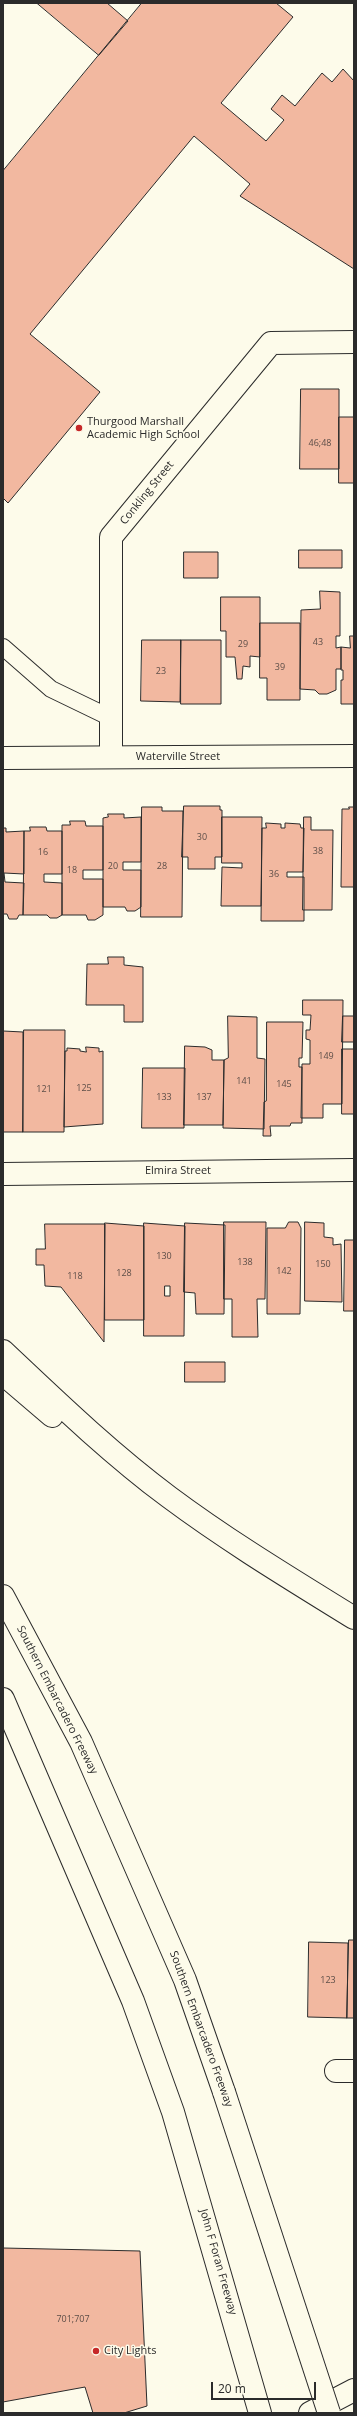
<!DOCTYPE html>
<html>
<head>
<meta charset="utf-8">
<style>
	body { margin:0 }
	#map { position:relative; width:357px; height:2416px; overflow:hidden; background:#fdfbea; font-family:"Open Sans",sans-serif }
	canvas { display:block }
	.frame { position:absolute; inset:0; border:4px solid #2b2b2b; pointer-events:none }
	.scale { position:absolute; left:211px; top:2382px; width:105px; height:18px; box-sizing:border-box; border:2px solid #2b2b2b; border-top:0; padding-left:5px; font-size:12px; line-height:14px; white-space:nowrap; color:#2b2b2b; -webkit-text-stroke:3px #fdfbea; paint-order:stroke }
</style>
</head>
<body>
<div id="map">
<canvas width="357" height="2416"></canvas>
<div class="frame"></div>
<div class="scale">20 m</div>
</div>
<script>
const c = document.querySelector('canvas').getContext('2d');
c.lineJoin = 'round';
function paint(path, color) {
  c.fillStyle = color;
  c.fill(path, 'evenodd');
}
function stroke(path, color, width, dash) {
  c.strokeStyle = color;
  c.lineWidth = width;
  c.lineCap = dash ? 'butt' : 'round';
  c.setLineDash(dash || []);
  c.stroke(path);
}
function drawText(font, color, halo, rows, align = 'center') {
  c.font = font + ' "Open Sans",sans-serif';
  c.lineWidth = 3;
  c.setLineDash([]);
  c.textBaseline = 'middle';
  c.strokeStyle = halo;
  c.fillStyle = color;
  for (const [text, x, y, turn = 0] of rows) {
    c.save();
    c.translate(x, y);
    c.rotate((+turn || 0) * Math.PI / 180);
    c.textAlign = isNaN(turn) ? turn : align;
    if (halo) c.strokeText(text, 0, 0);
    c.fillText(text, 0, 0);
    c.restore();
  }
}
const building = new Path2D(`
	M37,3H107L128,21L99,55Z
	M142,3H276L293,17L221,103L266,141L284,120L271,109L282,95L295,106L322,73L332,82L343,69L354,81V269L240,196L250,184L194,136L30,334L100,392L8,503L3,498V171Z
	M301,389H339V469H300Z
	M339,417H354V483H339Z
	M299,550H342V568H299Z
	M184,552H218V578H184Z
	M320,591L340,592V636H336V648L341,647V669H336V690L327,694H319L315,690L300,689L301,610L320,609Z
	M221,597H260V657L250,656V667L243,666L242,679H237L235,657H226V631H221Z
	M260,623H300V700H267V678H260Z
	M350,636H354V704H341V680H343V670H341V647L350,648Z
	M142,640H181L180,702L141,701Z
	M181,640H221V704H181Z
	M184,806H220V810H222V857H215V869H188V857H182Z
	M142,807H162V811H183L182,917H141Z
	M349,807H354V887H341L342,809H349Z
	M108,814H124V818L141,817V862H123V870H141V907L135,911H127L125,907H103V818L108,817Z
	M222,817H262L261,906H221L222,867L242,868V863H222Z
	M304,817H311V830H333L332,910H303Z
	M70,821H85L86,826H103V870H83V879H103V915L95,920H88L86,915H62V825H70Z
	M266,823L281,824V828H285V823L300,824L301,828H304L303,872H287V877H304V921H261L262,828H266Z
	M30,827H46L47,831H62V874H44V882L62,883V915L57,918H50L47,915H23L24,831H30Z
	M3,828H6V832L24,831V874L4,873L5,882L24,883L23,915H19L17,919H9L7,914H3Z
	M108,957H124V965L143,967V1022H124V1005H86L87,964H108Z
	M303,1000H343L342,1104H323V1118H301L302,1064H310V1040L306,1039V1030H310L311,1015H303Z
	M228,1016L257,1017V1058L265,1059L264,1129L223,1128L224,1060L228,1058Z
	M343,1016H354V1042H342Z
	M267,1022H303L302,1058H299V1067H302V1123H291L290,1126H270L271,1136H263L264,1102L266,1101Z
	M24,1030H65L64,1132H23Z
	M3,1031L23,1032V1132H3Z
	M185,1046L205,1047L212,1050V1060H224L223,1125H184Z
	M86,1047L99,1048V1052L103,1051V1124L64,1127L65,1051H67V1048L80,1049V1051L86,1052Z
	M342,1049H354V1114H342Z
	M143,1068H185L184,1128H142Z
	M224,1222H266L265,1299H257L258,1337H232V1299H224Z
	M289,1222H298L301,1228L300,1314H267V1228H285Z
	M305,1222L324,1223V1237L333,1238V1245L341,1244L342,1302L305,1301Z
	M105,1223L144,1226V1320H105Z
	M144,1223L185,1226L184,1336H144ZM165,1286H170V1296H165Z
	M185,1223L225,1225L224,1314H196L195,1293L184,1292Z
	M45,1224H105L104,1342L61,1287L45,1286L44,1265H36V1249H45Z
	M345,1240H354V1311H344Z
	M185,1362H225V1382H185Z
	M349,1940H354V2018H347Z
	M309,1942L348,1943L347,2018L308,2017Z
	M3,2248L140,2251L147,2406L124,2413H93L85,2387L3,2402Z`);
paint(building, '#f2b8a0');
stroke(building, '#2b2b2b', 1);
const service = new Path2D(`
	M3,647L51,689L111,718`);
const minor = new Path2D(`
	M111,757V537L271,343L354,342
	M3,758L354,756
	M3,1174L354,1170
	M336,2071H354`);
const primary = new Path2D(`
	M310,2413L354,2390`);
const motorway = new Path2D(`
	M3,1351C56,1401 110,1453 169,1497C228,1541 291,1579 354,1618
	M3,1374L52,1416
	M3,1596L81,1742L185,1980L224,2092
	M3,1699L133,2001L173,2112L260,2413`);
stroke(service, '#2b2b2b', 18);
stroke(minor, '#2b2b2b', 24);
stroke(primary, '#2b2b2b', 24);
stroke(motorway, '#2b2b2b', 24);
stroke(service, '#fdfbea', 16);
stroke(minor, '#fdfbea', 22);
stroke(primary, '#fdfbea', 22);
stroke(motorway, '#fdfbea', 22);
const motorwayBridge = new Path2D(`
	M224,2092L329,2413`);
stroke(motorwayBridge, '#2b2b2b', 24, []);
stroke(motorwayBridge, '#fdfbea', 22);
for (const [x, y, r, color] of [
	[79,428,4,"#c62828"],
	[96,2351,4,"#c62828"]
]) {
  const dot = new Path2D();
  dot.arc(x, y, r, 0, 2 * Math.PI);
  c.fillStyle = color;
  c.fill(dot);
  stroke(dot, '#fdfbea', 1.5);
}
drawText('9px', '#5d4e48', null, [
	["46;48",320,443],
	["43",318,642],
	["29",243,644],
	["39",280,667],
	["23",161,671],
	["30",202,837],
	["38",318,851],
	["16",43,852],
	["20",113,866],
	["28",162,866],
	["18",72,870],
	["36",274,874],
	["149",326,1056],
	["141",244,1081],
	["145",284,1084],
	["125",84,1088],
	["121",44,1089],
	["133",164,1097],
	["137",204,1097],
	["130",164,1256],
	["138",245,1262],
	["150",323,1264],
	["142",284,1271],
	["128",124,1273],
	["118",75,1276],
	["123",328,1980],
	["701;707",73,2319]
]);
drawText('11px', '#2b2b2b', '#fdfbea', [
	["Thurgood Marshall",87,422],
	["Academic High School",87,435],
	["City Lights",104,2351]
], 'left');
drawText('11px', '#2b2b2b', '#fdfbea', [
	["Conkling Street",147,493,-51],
	["Waterville Street",178,757],
	["Elmira Street",178,1171],
	["Southern Embarcadero Freeway",57,1700,63],
	["Southern Embarcadero Freeway",201,2029,70],
	["John F Foran Freeway",218,2262,74]
]);
</script>
</body>
</html>
